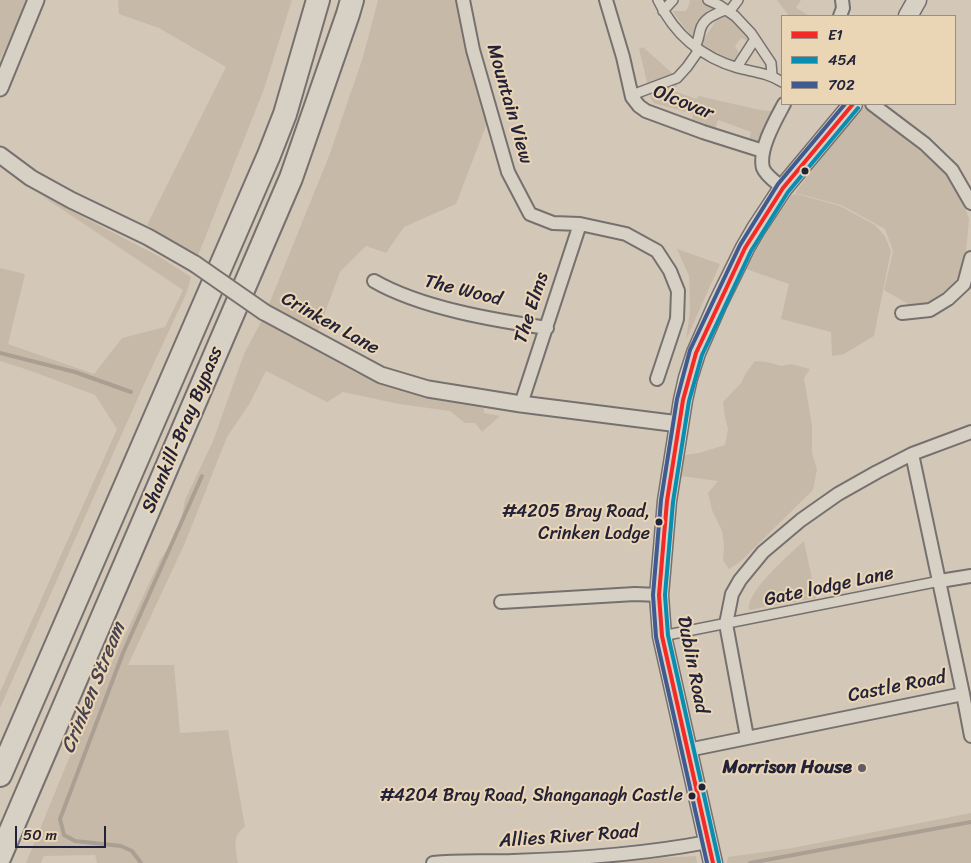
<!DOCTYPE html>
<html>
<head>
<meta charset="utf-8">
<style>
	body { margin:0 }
	#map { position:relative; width:971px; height:863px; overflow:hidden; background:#d3c8b8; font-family:Sriracha,sans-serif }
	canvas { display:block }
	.legend { position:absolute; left:781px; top:15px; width:175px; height:90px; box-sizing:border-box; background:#ead6b4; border:1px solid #9a8e84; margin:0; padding:6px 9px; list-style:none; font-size:15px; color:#22223b }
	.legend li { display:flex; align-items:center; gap:10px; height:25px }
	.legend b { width:25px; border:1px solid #9a8e84 }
	.scale { position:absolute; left:15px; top:826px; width:91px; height:22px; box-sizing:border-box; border:2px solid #22223b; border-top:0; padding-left:6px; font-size:15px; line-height:18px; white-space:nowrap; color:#22223b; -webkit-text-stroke:4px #ead6b4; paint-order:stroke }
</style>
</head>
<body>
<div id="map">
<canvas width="971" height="863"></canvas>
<ul class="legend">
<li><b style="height:6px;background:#f52a26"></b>E1</li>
<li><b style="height:6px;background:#078eb1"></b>45A</li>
<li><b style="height:6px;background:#3f5b92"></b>702</li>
</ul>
<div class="scale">50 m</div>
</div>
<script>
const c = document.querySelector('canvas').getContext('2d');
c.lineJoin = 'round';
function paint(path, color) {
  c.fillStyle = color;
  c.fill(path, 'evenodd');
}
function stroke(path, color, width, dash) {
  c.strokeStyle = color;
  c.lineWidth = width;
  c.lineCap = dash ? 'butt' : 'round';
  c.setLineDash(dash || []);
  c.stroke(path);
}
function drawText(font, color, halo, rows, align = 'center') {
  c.font = font + ' Sriracha,sans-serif';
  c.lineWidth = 4;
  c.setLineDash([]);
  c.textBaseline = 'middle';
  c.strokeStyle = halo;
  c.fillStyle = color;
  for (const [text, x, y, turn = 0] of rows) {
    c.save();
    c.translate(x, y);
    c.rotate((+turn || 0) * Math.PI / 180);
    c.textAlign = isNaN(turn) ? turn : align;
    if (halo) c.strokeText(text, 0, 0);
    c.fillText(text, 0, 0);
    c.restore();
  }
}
paint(new Path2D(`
	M797,194L840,206L875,225L885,236L891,251L874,336L844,354L832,356L831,332L781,319L789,284L746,269L771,225L792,195Z`), '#c6b8a6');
paint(new Path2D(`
	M0,0H28L0,60Z
	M118,0H292L264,89L197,258L147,225L226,67L159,28L119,14Z
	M378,0H457L458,9L489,118L456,204L404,227L386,253L366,246L340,272L317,334L269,304L329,156L363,57Z
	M689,0H705L718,8L695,41L672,11H686L690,2Z
	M777,0H801L796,8L810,16H789Z
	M726,12L753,39L750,42L741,38L735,46L740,55L736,62L700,44L721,14Z
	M643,47L680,80L674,91L696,99L699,96L760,110L773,111L762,142H749L751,132L718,120L715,129L692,121L693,114L654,103L651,99L639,49Z
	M861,105L942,168L962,199L969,219L965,264L954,284L933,299L915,308L884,290L893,251L885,229L841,205L795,193Z
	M39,194L160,257L191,277L187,292L141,391L0,708V692L117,429L95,395L31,371L0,361V268L25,274L8,344L94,374L122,338L165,327L183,290Z
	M677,249L720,264L686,340L690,311L689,276Z
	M262,320L356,373L436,400L484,408V413L500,416L482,432L475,423H465L450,411L399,404L343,392L327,402L266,371L250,403L227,437L185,543L128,665H174L180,733L228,730L245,827C231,836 236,848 238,863H97L95,855L44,856L41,863H26L81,729L160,560L179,532L185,500L213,441L244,354Z
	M755,361L767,362L781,366L791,364L810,369L804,378L812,425V452L817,470L813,490L740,562L729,569L723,560L724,545L722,531L712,510L708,493L718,481L681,476L684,455L699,453L725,445L728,429L725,418L723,402L741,383L746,373Z
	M804,541L816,598L749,610C746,591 791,553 804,541Z
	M971,813V863H727L728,857L792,848Z
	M696,856L697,863H571Z`), '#c7b9a7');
stroke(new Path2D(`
	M0,353L75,372L131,392
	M141,863L132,851L121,846L75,841L64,835L60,819L123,653L202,476
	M750,863L971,822`), '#aa9f93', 4);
const pedestrian = new Path2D(`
	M658,0C674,34 701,57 738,68C754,72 768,73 782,82
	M708,0L719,5L735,16L751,33L771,63L772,75
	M663,11L673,0
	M729,12L738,0
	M695,47C698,41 699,37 700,31C703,18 715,14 725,10
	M737,67L755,39
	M632,95L677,78L687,67L699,50
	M662,636L940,581`);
const minor = new Path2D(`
	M463,0L473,50L508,172L530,214L553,223L580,224L626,234L657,251L670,271L678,291L677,319L657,379
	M606,0L623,57L632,97L639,106L646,111L703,132L763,151
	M840,16L843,8L842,0
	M872,104L925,144L952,170L971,203
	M783,188C777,183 766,176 763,168C758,150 776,119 784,104
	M374,281C421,308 493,320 547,328
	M902,313L930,310L948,299L964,284L971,258
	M521,404L580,224
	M940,581L971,576
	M501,602L635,594L659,595
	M963,694L971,736
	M747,737L726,624L732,594L740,580L763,552L801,520L838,494L877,472L912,454L971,432
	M688,750L963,694L912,454
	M433,863C460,860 486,862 513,861C579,859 644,854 708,842`);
const tertiary = new Path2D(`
	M0,88L36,0
	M0,155L31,178L71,200L148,237L195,264
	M264,312L381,375L428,389L521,404L679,424`);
const secondary = new Path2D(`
	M908,16L917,0
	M713,863L662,636L659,595L667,501L683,400L688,378L696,353L718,303L745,248L756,229L783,188L853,104`);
const motorway = new Path2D(`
	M0,775L269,155L285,114L318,0
	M0,856L291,178L348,14L352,0`);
stroke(pedestrian, '#76716f', 12);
stroke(minor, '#76716f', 16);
stroke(tertiary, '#76716f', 19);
stroke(secondary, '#76716f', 21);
stroke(motorway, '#76716f', 26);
stroke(pedestrian, '#d7d0c4', 9);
stroke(minor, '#d7d0c4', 12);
stroke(tertiary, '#d7d0c4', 15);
stroke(secondary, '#d7d0c4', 18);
stroke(motorway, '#d7d0c4', 22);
const tertiaryBridge = new Path2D(`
	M195,264L264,312`);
stroke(tertiaryBridge, '#76716f', 19, []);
stroke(tertiaryBridge, '#d7d0c4', 15);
stroke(new Path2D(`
	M713,863L662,636L659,595L667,501L683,400L696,353L745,248L783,188L853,104`), '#f52a26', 4);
stroke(new Path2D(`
	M719,862L668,635L665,595L673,502L689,401L702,355L751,251L788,192L858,108`), '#078eb1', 4);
stroke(new Path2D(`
	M707,863L656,637L653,595L661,500L677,399L690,350L740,245L778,184L845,104`), '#3f5b92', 4);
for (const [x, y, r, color] of [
	[805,171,4.5,"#22223b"],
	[659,522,4.5,"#22223b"],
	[862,768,5,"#605c67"],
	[702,787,4.5,"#22223b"],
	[692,796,4.5,"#22223b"]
]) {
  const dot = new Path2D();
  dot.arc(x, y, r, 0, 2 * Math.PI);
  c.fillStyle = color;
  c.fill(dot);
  stroke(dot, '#ead6b4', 2);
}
drawText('18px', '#22223b', '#ead6b4', [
	["#4205 Bray Road,",650,512],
	["Crinken Lodge",650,534],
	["#4204 Bray Road, Shanganagh Castle",683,796]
], 'right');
drawText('19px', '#22223b', '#ead6b4', [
	["Olcovar",683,103,22],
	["Mountain View",509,104,74],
	["The Wood",463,291,14],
	["The Elms",532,308,-72],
	["Crinken Lane",330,324,29],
	["Shankill-Bray Bypass",183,430,-67],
	["Gate lodge Lane",829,587,-12],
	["Dublin Road",692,665,79],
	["Castle Road",897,687,-11],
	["Allies River Road",569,837,-4]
]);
drawText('bold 19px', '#22223b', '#ead6b4', [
	["Morrison House",852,768]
], 'right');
drawText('italic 20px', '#464251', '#ead6b4', [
	["Crinken Stream",94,688,-68]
]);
</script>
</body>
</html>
